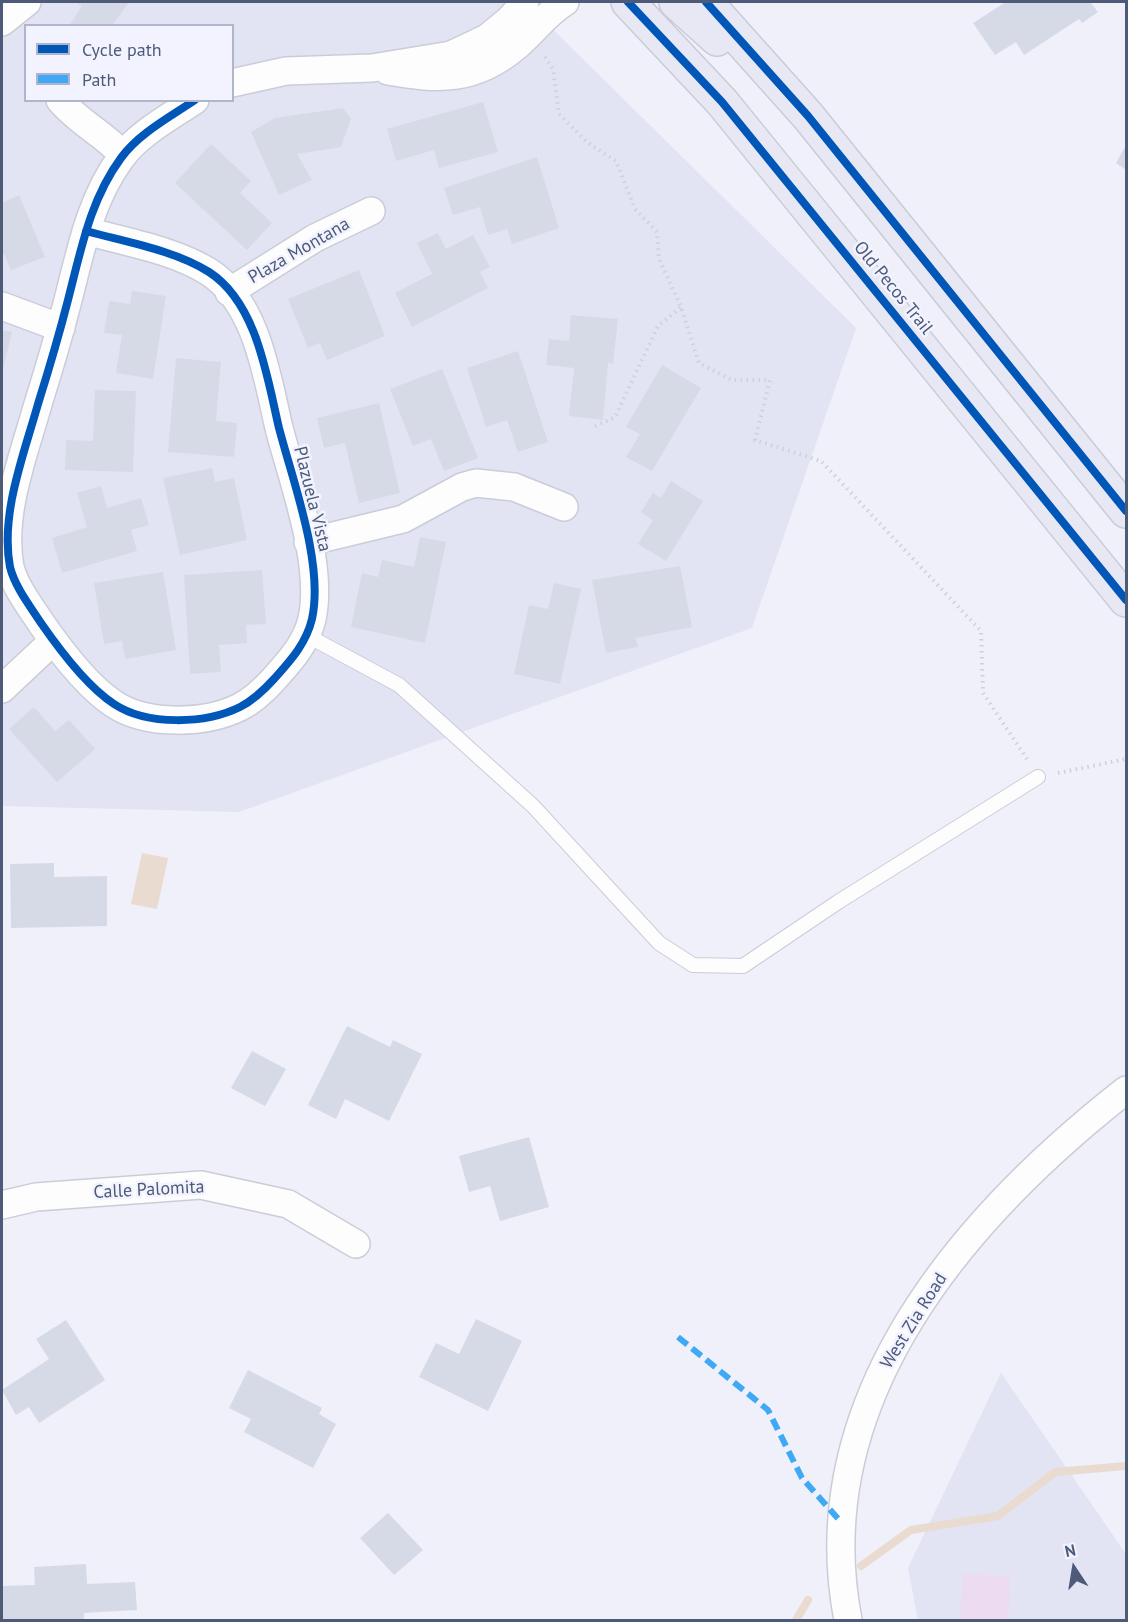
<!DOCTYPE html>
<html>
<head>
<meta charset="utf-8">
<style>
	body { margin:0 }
	#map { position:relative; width:1128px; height:1622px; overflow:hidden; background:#eff0f9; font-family:"PT Sans",sans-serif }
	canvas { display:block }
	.frame { position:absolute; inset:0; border:3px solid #4d5b79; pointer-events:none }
	.legend { position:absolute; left:24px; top:24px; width:210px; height:78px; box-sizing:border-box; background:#f2f3ff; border:2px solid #b0b6c9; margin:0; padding:8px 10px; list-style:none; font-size:18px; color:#4d5b79 }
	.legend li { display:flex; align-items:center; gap:12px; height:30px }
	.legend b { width:30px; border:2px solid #b0b6c9 }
	.north { position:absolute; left:1044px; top:1538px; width:60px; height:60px; -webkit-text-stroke:4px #f2f3ff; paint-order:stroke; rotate:348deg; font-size:16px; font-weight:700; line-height:24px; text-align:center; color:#4d5b79 }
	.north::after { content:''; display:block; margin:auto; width:21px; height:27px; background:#4d5b79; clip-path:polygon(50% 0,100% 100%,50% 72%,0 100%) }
</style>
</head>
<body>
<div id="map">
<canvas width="1128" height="1622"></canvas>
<div class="frame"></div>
<ul class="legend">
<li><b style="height:8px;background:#0057b8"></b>Cycle path</li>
<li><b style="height:8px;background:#3fa9f5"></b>Path</li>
</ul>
<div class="north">N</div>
</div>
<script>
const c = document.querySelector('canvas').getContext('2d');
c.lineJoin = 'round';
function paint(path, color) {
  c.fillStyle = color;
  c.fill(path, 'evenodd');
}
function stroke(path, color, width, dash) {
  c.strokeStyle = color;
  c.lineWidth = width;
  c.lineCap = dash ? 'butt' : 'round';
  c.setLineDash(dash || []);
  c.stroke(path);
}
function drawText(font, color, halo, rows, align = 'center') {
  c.font = font + ' "PT Sans",sans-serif';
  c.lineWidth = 5;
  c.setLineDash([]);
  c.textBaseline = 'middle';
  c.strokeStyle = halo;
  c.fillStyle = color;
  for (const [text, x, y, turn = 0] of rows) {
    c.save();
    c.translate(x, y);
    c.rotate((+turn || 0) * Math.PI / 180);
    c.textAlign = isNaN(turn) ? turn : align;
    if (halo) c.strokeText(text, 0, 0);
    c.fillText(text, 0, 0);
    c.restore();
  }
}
paint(new Path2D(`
	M2,2H525L856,328L752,628L239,812L2,806ZM26,26H232V100H26Z
	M1001,1373L1126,1554V1620H918L908,1568Z`), '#e2e4f4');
paint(new Path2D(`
	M963,1574L1010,1576L1009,1592L1011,1593L1007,1620H960Z`), '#ecdbf1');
paint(new Path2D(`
	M142,853L168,858L157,909L131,904Z`), '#e9dbd0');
stroke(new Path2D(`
	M861,1566L911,1530L998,1516L1055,1472L1126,1466
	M796,1620L808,1600`), '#e9dbd0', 8);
paint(new Path2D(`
	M75,2H129L112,26H69L82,6Z
	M1006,2H1090L1098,12L1082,23L1079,19L1024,55L1016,42L995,55L973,23Z
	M483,102L498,152L439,168L434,150L396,161L387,129Z
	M343,108L351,119L341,147L297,154L312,180L279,195L251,132L275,118Z
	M211,144L251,181L240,193L272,223L247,250L175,183Z
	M1126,145V170L1116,163Z
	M537,157L559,228L512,244L507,229L488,235L480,207L453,215L444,188Z
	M19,195L45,257L11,270L4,254L2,255V203Z
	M438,233L446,249L473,235L490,267L480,272L488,288L412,327L395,293L432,274L417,243Z
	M359,270L385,336L327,360L320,343L308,348L288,299Z
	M132,291L166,296L153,379L116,373L122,335L104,333L109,301L130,304Z
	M571,315L618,319L613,364L608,363L603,420L569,416L574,368L546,365L549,339L569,341Z
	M2,330L12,332L2,373Z
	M518,351L548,442L518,452L507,420L486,427L467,368Z
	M176,358L221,362L216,421L237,423L234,457L168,452Z
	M662,365L701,388L652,471L626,457L640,434L626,427Z
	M442,369L478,458L444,471L431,439L413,446L390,389Z
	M95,390L136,391L133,472L65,470L66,440L93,441Z
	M379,403L400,493L359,503L345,443L324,448L317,418Z
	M212,468L215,482L234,478L247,540L180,555L163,478Z
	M671,481L703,501L666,561L638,544L653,520L641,512L653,493L661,498Z
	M101,486L107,508L141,498L149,525L131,530L137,551L62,573L52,538L87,527L77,493Z
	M420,537L446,542L425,643L351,627L362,573L378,577L382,560L414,567Z
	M680,566L692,627L636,638L638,647L606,653L592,580Z
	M262,570L266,624L246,625L247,643L219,645L221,672L190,674L184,575Z
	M163,572L176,650L125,659L122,641L104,644L94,583Z
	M554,583L581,589L560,684L514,674L529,605L548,609Z
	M34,707L55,731L69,720L95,749L57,782L9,729Z
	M54,863V877L107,876V926L11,928L10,864Z
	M347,1026L390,1047L393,1040L422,1054L389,1121L345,1099L336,1119L308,1105Z
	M252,1051L286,1069L265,1106L231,1088Z
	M529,1137L549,1207L500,1221L490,1186L469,1192L459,1156Z
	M476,1319L522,1341L488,1411L419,1377L436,1343L459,1354Z
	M66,1320L105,1380L39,1423L29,1407L16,1415L2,1390L49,1359L36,1339Z
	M248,1370L322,1408L319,1414L336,1424L313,1468L244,1432L251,1419L229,1408Z
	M388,1513L423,1550L394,1575L360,1538Z
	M86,1564L87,1584L135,1582L137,1610L84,1613V1620H2V1586L35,1585L34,1567Z`), '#d6dae6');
const service = new Path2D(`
	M306,635L399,685L533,806L659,943L693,965L743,966L838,902L1038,777`);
const minor = new Path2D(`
	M2,22L27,2
	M388,71C439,80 475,82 518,45C534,31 547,13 565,2
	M232,83L286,71L372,68L451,55L487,38L509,20L525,2
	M60,100C78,122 104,134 123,155
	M86,231C126,242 174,250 209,272C257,303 267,377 279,428C293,482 324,564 312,619C306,644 290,661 274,679C264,690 254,700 240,707C206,724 147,726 114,704C88,687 59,649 41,623C30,606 15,587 10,567C0,514 24,454 38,404C49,369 59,335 68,300C81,250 90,200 121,158C138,134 170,117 195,100
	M229,292L315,238L371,211
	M2,306L61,328
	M308,542L403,519L462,487L476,483L514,487L564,507
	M2,689L53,641
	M2,1205L36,1197L201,1185L288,1204L356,1244
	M848,1620C805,1399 964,1217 1126,1090`);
const primary = new Path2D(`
	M628,2L722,102L1126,600
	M676,2L717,39
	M706,2L808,116L1126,511`);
stroke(service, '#cacdd7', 16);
stroke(minor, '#cacdd7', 30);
stroke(primary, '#c8ccd7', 36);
stroke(new Path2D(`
	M545,57L553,69L559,114L588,143L616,161L635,209L657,232L659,259L681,307L699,363L732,380H770L755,440L821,461L981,631L983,693L1027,759
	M595,426L615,417L658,326L681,307
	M1058,773L1126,759`), '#cdd1da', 4, [1.5, 4.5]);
stroke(service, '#fdfdfe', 14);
stroke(minor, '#fdfdfe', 27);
stroke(primary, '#e7e8f3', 33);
stroke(new Path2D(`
	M678,1337L768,1410L802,1478L841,1522`), '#3fa9f5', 6, [12, 6]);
stroke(new Path2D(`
	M628,2L722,102L1126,600
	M706,2L808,116L1126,511
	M86,231C126,242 174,250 209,272C257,303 267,377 279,428C293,482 324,564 312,619C306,644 290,661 274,679C264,690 254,700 240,707C206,724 147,726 114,704C88,687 59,649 41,623C30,606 15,587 10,567C0,514 24,454 38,404C49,369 59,335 68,300C81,250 90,200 121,158C138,134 170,117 195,100`), '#0057b8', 8);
drawText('18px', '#4d5b79', '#f2f3ff', [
	["Plaza Montana",299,251,-30],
	["Old Pecos Trail",893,288,51],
	["Plazuela Vista",312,499,76],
	["Calle Palomita",149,1190,-3],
	["West Zia Road",914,1321,-58]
]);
</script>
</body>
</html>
